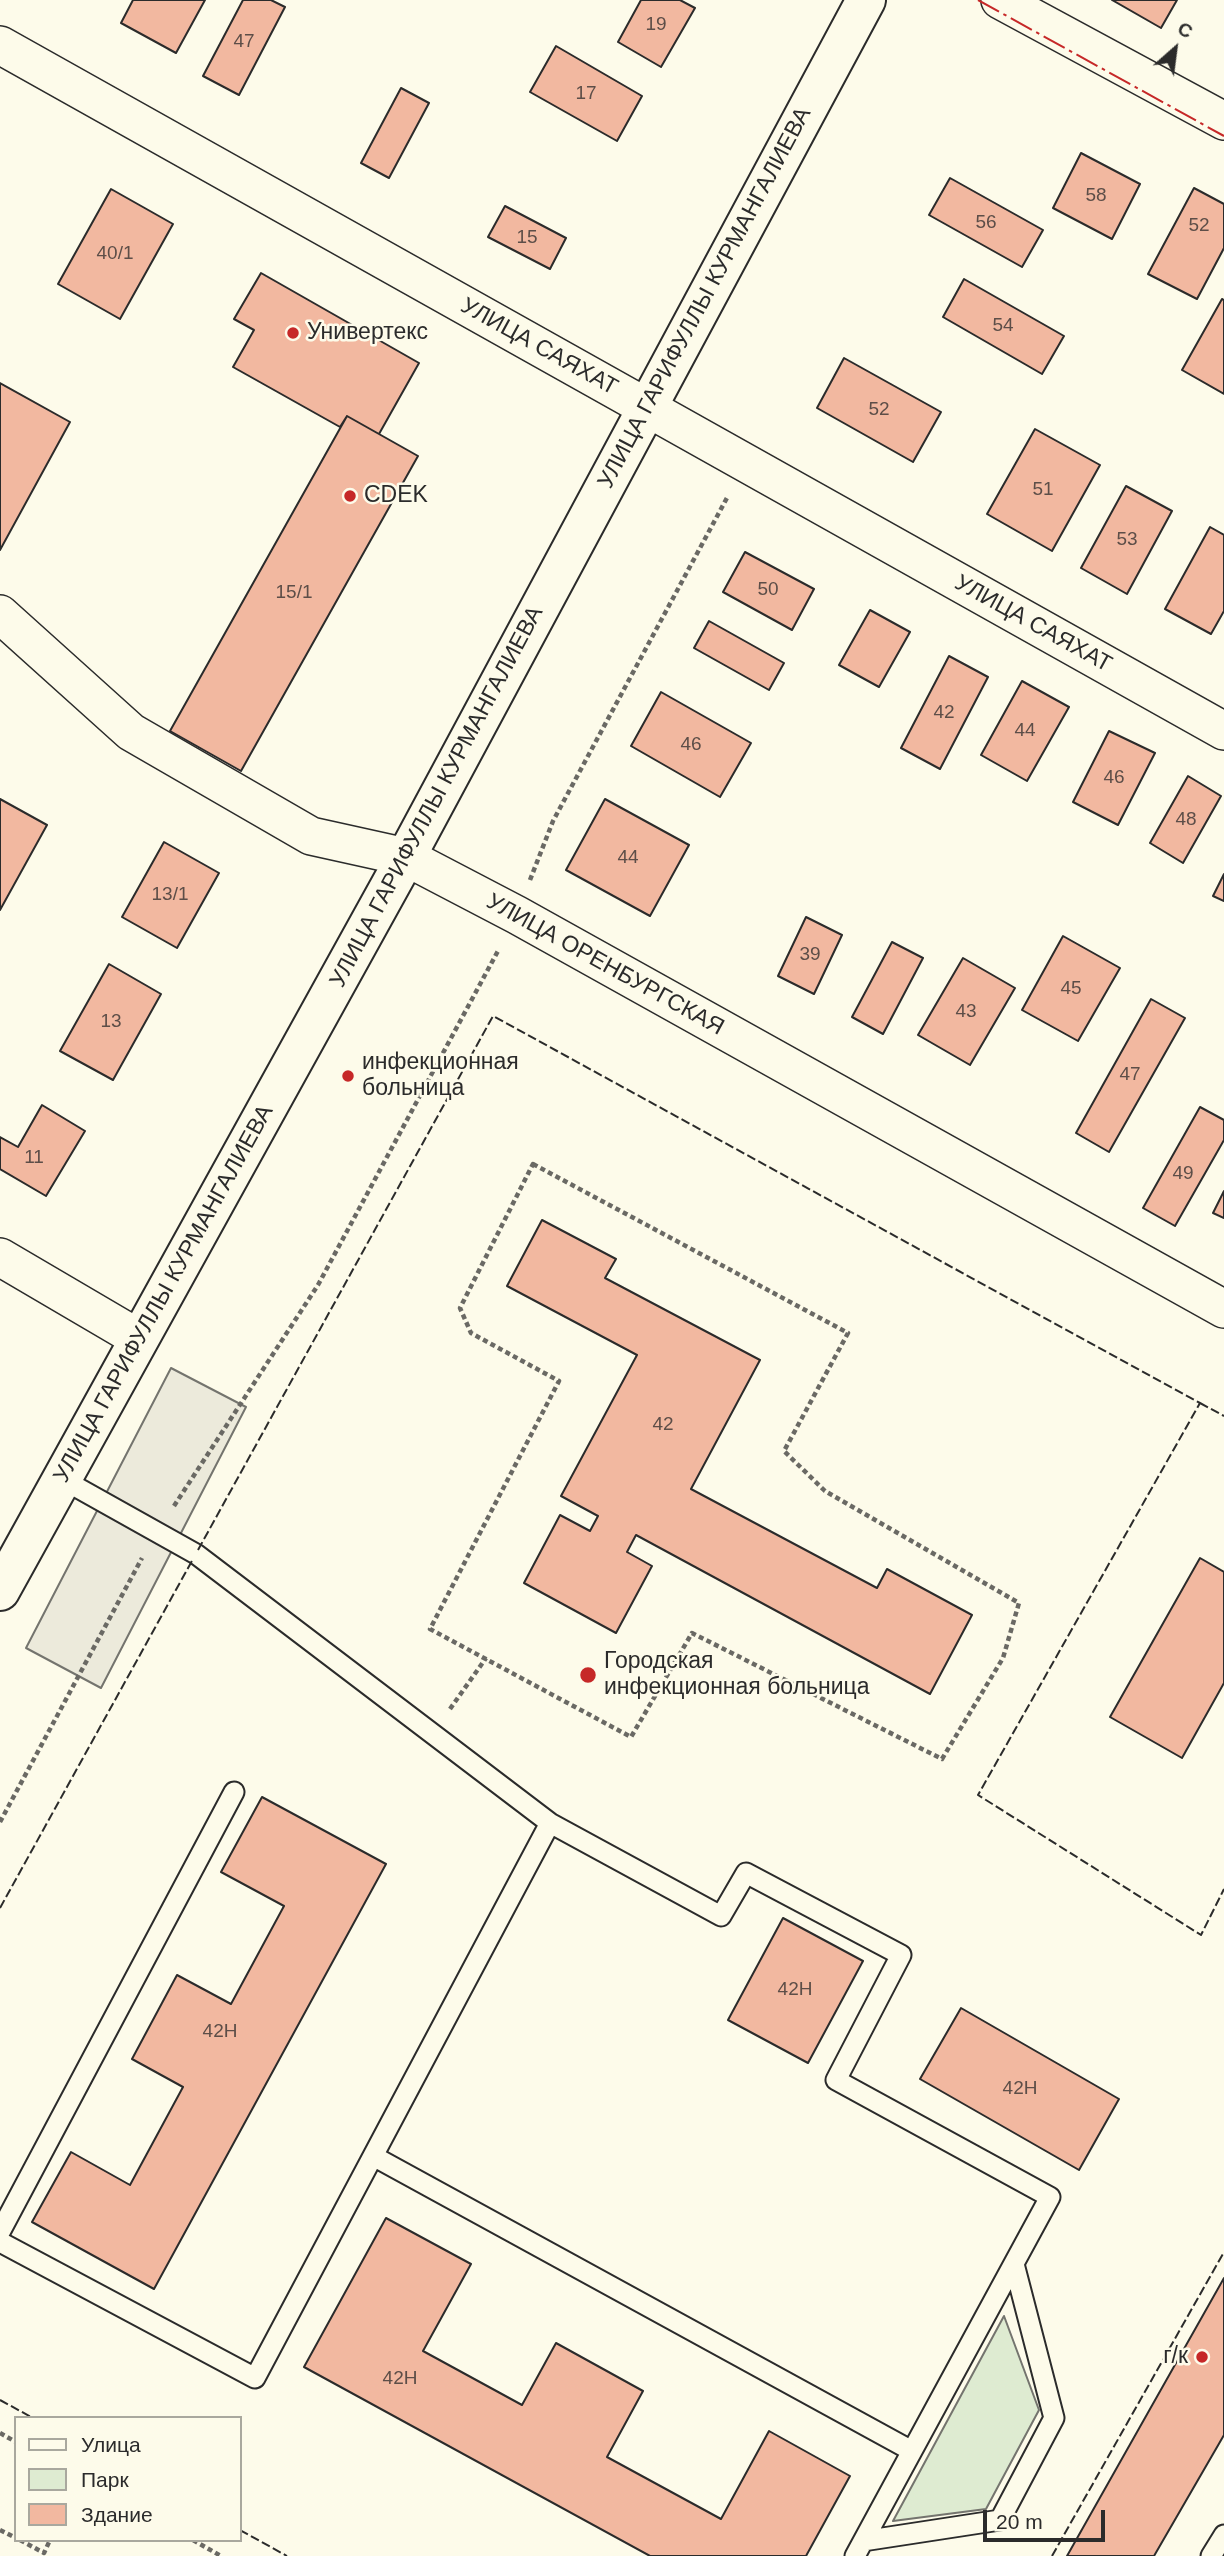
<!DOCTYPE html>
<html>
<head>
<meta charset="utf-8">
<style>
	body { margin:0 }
	#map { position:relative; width:1224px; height:2556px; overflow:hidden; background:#fdfbea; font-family:Arial,sans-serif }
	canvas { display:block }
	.legend { position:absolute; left:14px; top:2416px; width:228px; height:126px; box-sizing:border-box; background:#fdfbea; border:2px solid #a9a89e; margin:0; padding:9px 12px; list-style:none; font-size:21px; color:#2b2b2b }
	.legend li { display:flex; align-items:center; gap:14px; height:35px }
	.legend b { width:35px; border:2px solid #a9a89e }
	.north { position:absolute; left:1140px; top:14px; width:70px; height:70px; -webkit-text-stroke:5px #fdfbea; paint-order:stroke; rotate:28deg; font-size:19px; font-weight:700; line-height:28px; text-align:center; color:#2b2b2b }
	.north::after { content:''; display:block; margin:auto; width:24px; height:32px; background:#2b2b2b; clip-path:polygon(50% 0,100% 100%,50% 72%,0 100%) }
	.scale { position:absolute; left:983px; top:2510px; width:122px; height:32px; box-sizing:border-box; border:4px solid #2b2b2b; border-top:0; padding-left:9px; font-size:21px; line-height:24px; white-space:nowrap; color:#2b2b2b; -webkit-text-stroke:5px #fdfbea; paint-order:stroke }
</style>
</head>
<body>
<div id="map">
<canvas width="1224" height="2556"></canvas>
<ul class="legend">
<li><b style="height:9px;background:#fdfbea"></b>Улица</li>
<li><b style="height:19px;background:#deebd1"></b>Парк</li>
<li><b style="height:19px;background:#f2b8a0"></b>Здание</li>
</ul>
<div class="north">С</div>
<div class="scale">20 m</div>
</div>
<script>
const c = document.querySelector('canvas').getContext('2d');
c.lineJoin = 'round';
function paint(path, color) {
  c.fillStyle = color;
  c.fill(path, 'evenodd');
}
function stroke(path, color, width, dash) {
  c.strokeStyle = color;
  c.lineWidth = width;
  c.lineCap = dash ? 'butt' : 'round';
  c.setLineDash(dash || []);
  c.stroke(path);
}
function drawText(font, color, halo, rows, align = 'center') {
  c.font = font + ' Arial,sans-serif';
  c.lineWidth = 5;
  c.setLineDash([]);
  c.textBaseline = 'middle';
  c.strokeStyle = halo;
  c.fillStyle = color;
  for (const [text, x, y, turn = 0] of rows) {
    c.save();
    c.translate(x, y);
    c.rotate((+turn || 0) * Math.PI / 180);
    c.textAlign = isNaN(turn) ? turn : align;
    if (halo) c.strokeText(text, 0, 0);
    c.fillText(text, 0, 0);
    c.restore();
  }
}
const green = new Path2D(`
	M1004,2316L1039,2410L986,2509L893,2521Z`);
paint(green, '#deebd1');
stroke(green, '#74746e', 2);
const parking = new Path2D(`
	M171,1368L246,1407L101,1688L26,1648Z`);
paint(parking, '#eceadb');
stroke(parking, '#74746e', 2);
const building = new Path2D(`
	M133,0H205L176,53L121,23Z
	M243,0H271L285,7L239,95L203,76Z
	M641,0H680L695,8L661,67L618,42Z
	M1112,0H1177L1161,28Z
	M556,46L642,96L617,141L530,92Z
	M401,88L429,103L389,178L361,163Z
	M1081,153L1140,184L1112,239L1053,208Z
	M950,178L1043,230L1022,267L929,215Z
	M1194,188L1224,204V248L1197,299L1148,274Z
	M111,189L173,224L120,319L58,284Z
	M505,206L566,238L550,269L488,237Z
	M261,273L419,363L379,434L347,416L340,427L233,367L254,330L234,319Z
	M964,279L1064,336L1042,374L943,317Z
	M1222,299L1224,300V394L1182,370Z
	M844,358L941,412L913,462L817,408Z
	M0,383L70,422L0,550Z
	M347,416L418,456L241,771L170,731Z
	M1035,429L1100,465L1052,551L987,514Z
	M1126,486L1172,511L1127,594L1081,568Z
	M1210,527L1224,535V611L1211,634L1165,609Z
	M745,552L814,589L792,630L723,592Z
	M870,610L910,632L879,687L839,665Z
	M709,621L784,663L769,690L694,648Z
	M949,656L988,677L940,769L901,748Z
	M1022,681L1069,707L1027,781L981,755Z
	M661,692L751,743L720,797L631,746Z
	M1109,731L1155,753L1118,825L1073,802Z
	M1188,776L1221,796L1183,863L1150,843Z
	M0,799L47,825L0,910Z
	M605,799L689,845L650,916L566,870Z
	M164,842L219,873L177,948L122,917Z
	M1224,874V901L1213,896Z
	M806,917L842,935L814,994L778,976Z
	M1063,936L1120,968L1078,1041L1022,1010Z
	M892,942L923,958L883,1034L852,1017Z
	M963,958L1015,988L970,1065L918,1035Z
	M109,964L161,994L113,1080L60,1051Z
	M1151,999L1185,1018L1109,1152L1076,1133Z
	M42,1105L85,1131L46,1196L0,1169V1137L18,1147Z
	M1200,1107L1224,1120V1140L1175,1226L1143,1208Z
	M1224,1191V1218L1213,1213Z
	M542,1220L616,1259L605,1278L760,1360L691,1489L877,1588L887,1569L972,1615L930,1694L636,1535L627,1552L652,1566L616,1633L524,1583L560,1515L590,1531L598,1516L561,1496L637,1355L507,1286Z
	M1200,1558L1224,1572V1683L1182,1758L1110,1717Z
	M262,1797L386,1864L154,2289L32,2222L71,2152L130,2185L183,2087L132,2059L177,1975L231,2004L284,1906L221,1872Z
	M783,1918L863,1961L808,2063L728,2020Z
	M961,2008L1119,2099L1079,2170L920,2079Z
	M386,2218L471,2264L423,2351L522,2405L556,2343L643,2391L607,2457L721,2519L769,2431L850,2476L806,2556H650L304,2367Z
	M1224,2278V2435L1154,2556H1067Z`);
paint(building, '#f2b8a0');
stroke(building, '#2b2b2b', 2);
const lane = new Path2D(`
	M550,1823L721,1916L746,1873L901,1955L836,2080L1050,2197L855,2556
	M373,2156L912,2451
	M0,2232L234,1792
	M0,2242L255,2378L550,1823L196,1554L62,1479
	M863,2541L1000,2520L1054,2418L1014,2264
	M1211,2556L1224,2535`);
const street = new Path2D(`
	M1000,0L1224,121
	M0,45L1224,731
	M0,614L131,732L311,836L406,857L517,915L1224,1309
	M0,1257L138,1338`);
const secondary = new Path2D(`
	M0,1591L406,857L866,0`);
stroke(lane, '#2b2b2b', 23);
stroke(street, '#2b2b2b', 40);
stroke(secondary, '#2b2b2b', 42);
stroke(new Path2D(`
	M530,880L553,821L728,496
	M533,1164L848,1333L784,1451L825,1491L1019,1603L1003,1658L942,1759L692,1633L631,1737L430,1629L559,1381L471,1333L460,1308Z
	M174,1506L318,1285L499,949
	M450,1709L486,1658
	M0,1822L142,1558
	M0,2433L16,2442
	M0,2530L16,2538
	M20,2540L44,2553L50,2540
	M193,2540L221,2556`), '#6a6964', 4.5, [5, 3.5]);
stroke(lane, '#fdfbea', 19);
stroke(street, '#fdfbea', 37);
stroke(secondary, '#fdfbea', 38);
stroke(new Path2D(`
	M1200,1403L1224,1416
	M198,1550L493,1016L1200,1403L978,1795L1201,1935L1224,1889
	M0,1908L193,1559
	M0,2400L33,2418
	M240,2530L287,2556
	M1052,2556L1224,2252`), '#2b2b2b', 2, [9, 3.5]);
stroke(new Path2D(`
	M978,0L1224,136`), '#c62828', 2, [24, 5, 3.5, 5]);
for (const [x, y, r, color] of [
	[293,333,7,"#c62828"],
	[350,496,7,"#c62828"],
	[348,1076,7,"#c62828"],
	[588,1675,9,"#c62828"],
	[1202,2357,7,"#c62828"]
]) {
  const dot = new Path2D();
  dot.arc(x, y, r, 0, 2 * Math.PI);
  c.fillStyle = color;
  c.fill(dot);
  stroke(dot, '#fdfbea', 2.5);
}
drawText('19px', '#5d4e48', null, [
	["19",656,25],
	["47",244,42],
	["17",586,94],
	["58",1096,196],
	["56",986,223],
	["52",1199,226],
	["15",527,238],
	["40/1",115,254],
	["54",1003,326],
	["52",879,410],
	["51",1043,490],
	["53",1127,540],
	["50",768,590],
	["15/1",294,593],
	["42",944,713],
	["44",1025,731],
	["46",691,745],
	["46",1114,778],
	["48",1186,820],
	["44",628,858],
	["13/1",170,895],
	["39",810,955],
	["45",1071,989],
	["43",966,1012],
	["13",111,1022],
	["47",1130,1075],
	["11",34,1158],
	["49",1183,1174],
	["42",663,1425],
	["42H",795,1990],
	["42H",220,2032],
	["42H",1020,2089],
	["42H",400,2379]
]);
drawText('23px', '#2b2b2b', '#fdfbea', [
	["УЛИЦА ГАРИФУЛЛЫ КУРМАНГАЛИЕВА",705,298,-62],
	["УЛИЦА САЯХАТ",539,347,29],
	["УЛИЦА САЯХАТ",1033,624,29],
	["УЛИЦА ГАРИФУЛЛЫ КУРМАНГАЛИЕВА",437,797,-62],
	["УЛИЦА ОРЕНБУРГСКАЯ",605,965,29],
	["УЛИЦА ГАРИФУЛЛЫ КУРМАНГАЛИЕВА",164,1294,-61]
]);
drawText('23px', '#2b2b2b', '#fdfbea', [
	["Универтекс",307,333],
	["CDEK",364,496],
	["инфекционная",362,1063],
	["больница",362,1089],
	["Городская",604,1662],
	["инфекционная больница",604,1688],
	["г/к",1188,2357,"right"]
], 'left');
</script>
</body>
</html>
